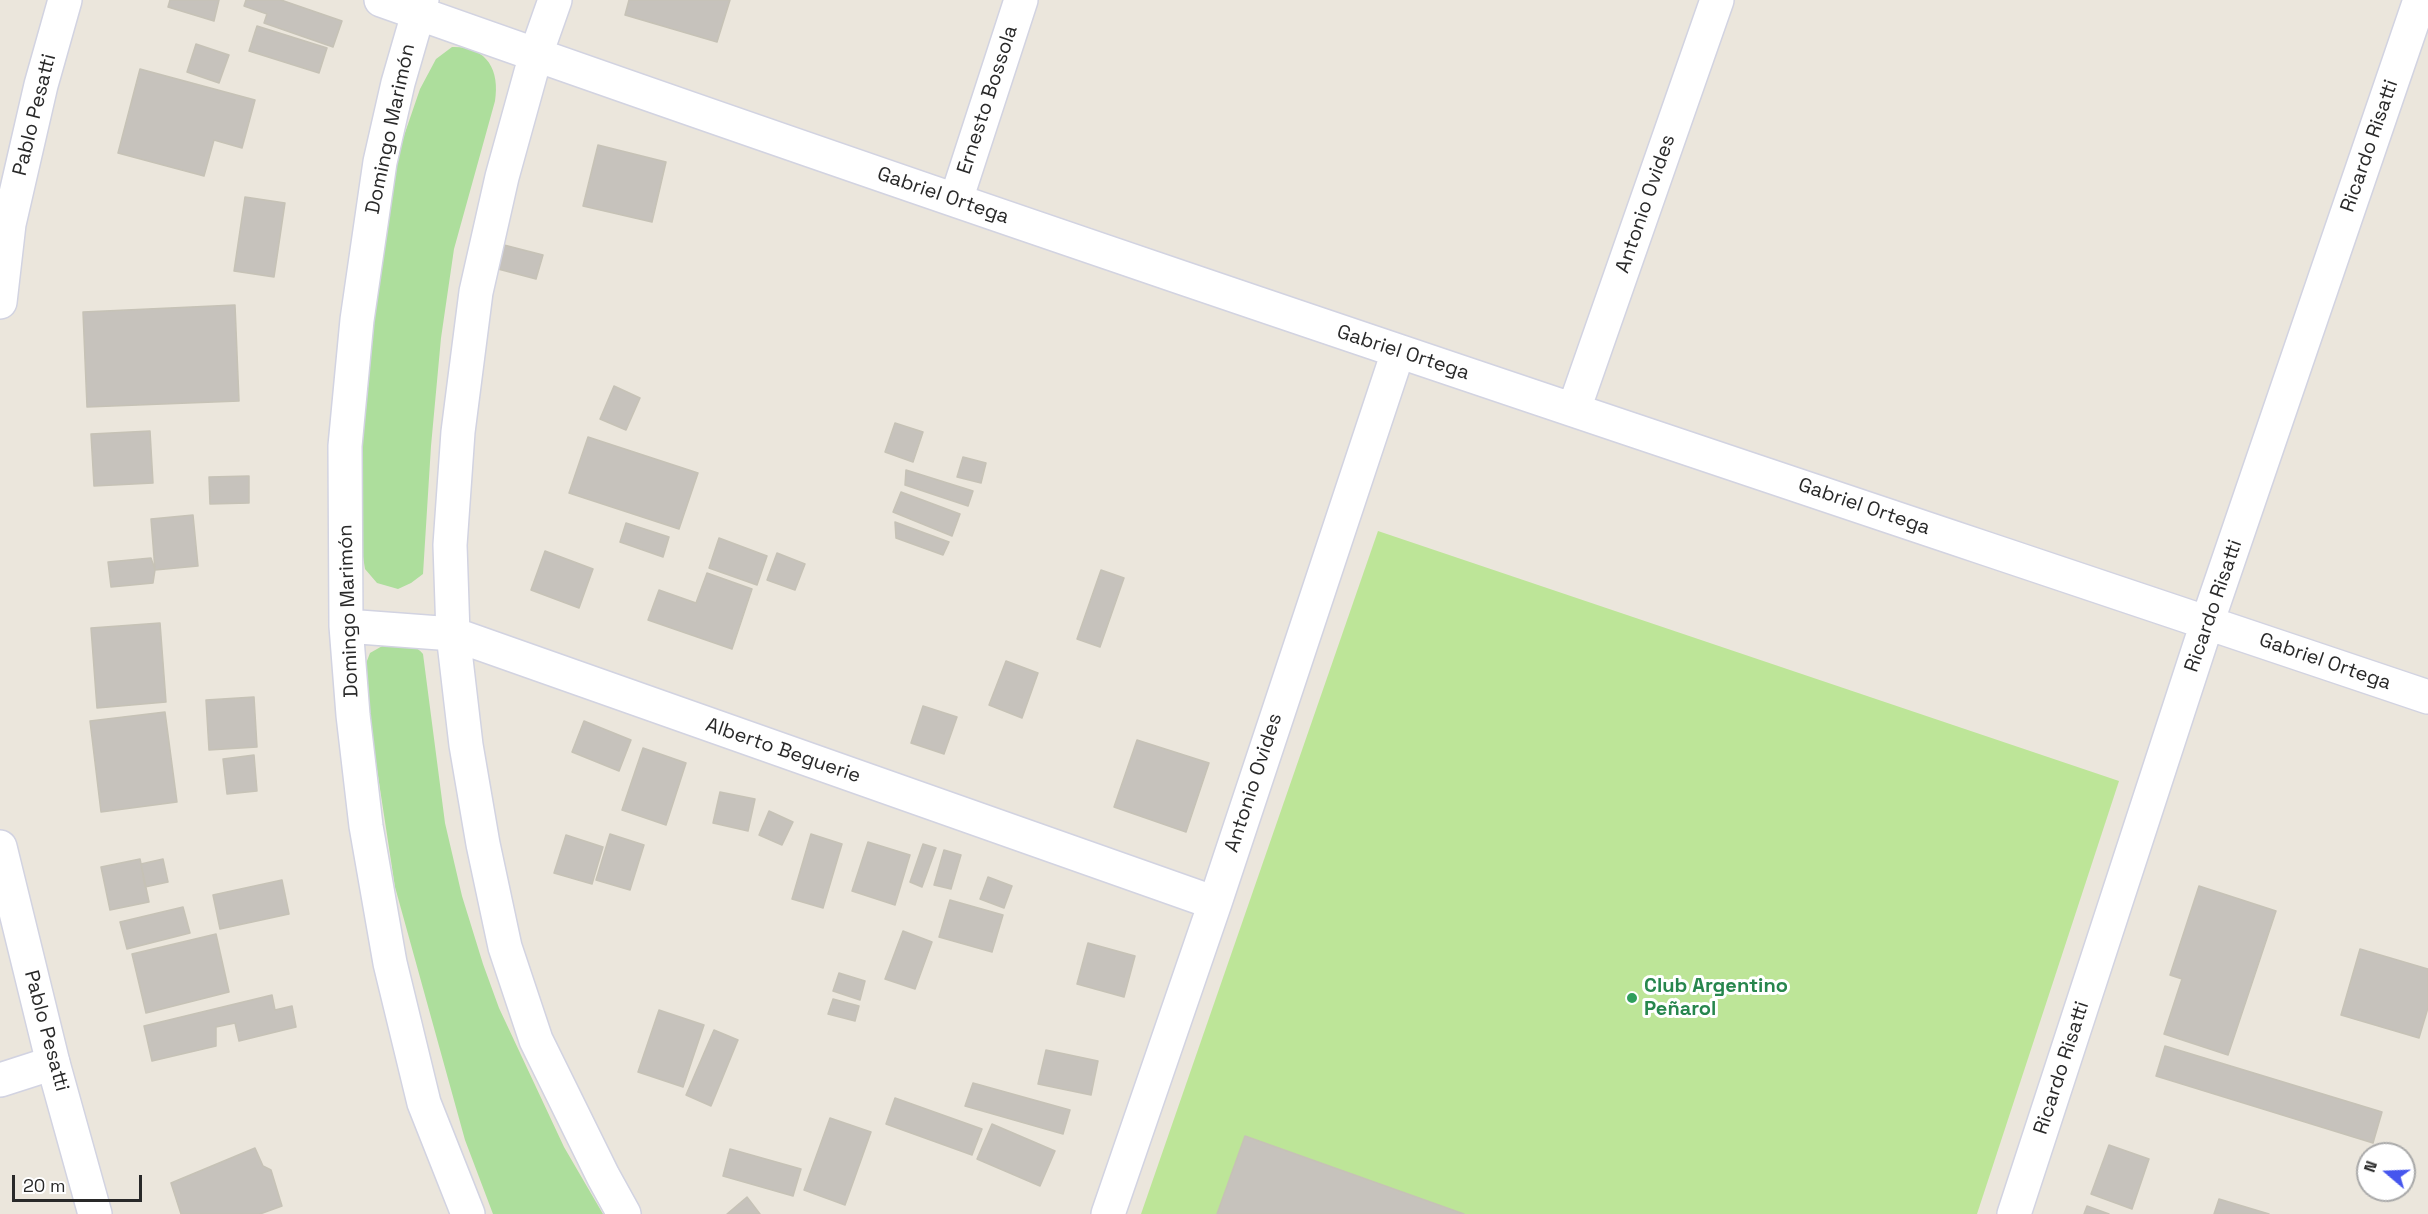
<!DOCTYPE html>
<html>
<head>
<meta charset="utf-8">
<style>
	body { margin:0 }
	#map { position:relative; width:2428px; height:1214px; overflow:hidden; background:#ebe6dc; font-family:"Space Grotesk",sans-serif }
	canvas { display:block }
	.north { position:absolute; left:2356px; top:1142px; width:60px; height:60px; box-sizing:border-box; background:#fff; border:2px solid #a9a9a9; border-radius:50%; rotate:289deg; font-size:16px; font-weight:700; line-height:24px; text-align:center; color:#292929 }
	.north::after { content:''; display:block; margin:auto; width:21px; height:27px; background:#4656ee; clip-path:polygon(50% 0,100% 100%,50% 72%,0 100%) }
	.scale { position:absolute; left:12px; top:1175px; width:130px; height:27px; box-sizing:border-box; border:3px solid #292929; border-top:0; padding-left:8px; font-size:18px; line-height:21px; white-space:nowrap; color:#292929; -webkit-text-stroke:4px #fff; paint-order:stroke }
</style>
</head>
<body>
<div id="map">
<canvas width="2428" height="1214"></canvas>
<div class="north">N</div>
<div class="scale">20 m</div>
</div>
<script>
const c = document.querySelector('canvas').getContext('2d');
c.lineJoin = 'round';
function paint(path, color) {
  c.fillStyle = color;
  c.fill(path, 'evenodd');
}
function stroke(path, color, width, dash) {
  c.strokeStyle = color;
  c.lineWidth = width;
  c.lineCap = dash ? 'butt' : 'round';
  c.setLineDash(dash || []);
  c.stroke(path);
}
function drawText(font, color, halo, rows, align = 'center') {
  c.font = font + ' "Space Grotesk",sans-serif';
  c.lineWidth = 6;
  c.setLineDash([]);
  c.textBaseline = 'middle';
  c.strokeStyle = halo;
  c.fillStyle = color;
  for (const [text, x, y, turn = 0] of rows) {
    c.save();
    c.translate(x, y);
    c.rotate((+turn || 0) * Math.PI / 180);
    c.textAlign = isNaN(turn) ? turn : align;
    if (halo) c.strokeText(text, 0, 0);
    c.fillText(text, 0, 0);
    c.restore();
  }
}
paint(new Path2D(`
	M452,47C487,46 500,70 495,101L454,249L441,338L431,446L423,574L411,583L398,589L377,583L365,569L361,544L360,466L367,352L395,162L420,89L436,59Z
	M384,645C396,645 415,643 423,654L445,823L462,896L483,964L499,1008L564,1147L603,1214H493L465,1140L395,887L371,730L365,666L370,653Z`), '#adde9c');
paint(new Path2D(`
	M1378,531L2119,781L1977,1214H1141Z`), '#bde598');
const building = new Path2D(`
	M170,0H219L214,21L168,7Z
	M246,0H281L342,21L333,47L264,23L267,14L244,6Z
	M629,0H730L717,42L625,15Z
	M257,26L327,48L319,73L249,51Z
	M196,44L229,55L219,83L187,72Z
	M140,69L255,100L242,148L214,140L204,176L118,153Z
	M598,145L666,162L652,222L583,206Z
	M245,197L285,203L274,277L234,271Z
	M504,245L543,255L536,279L498,269Z
	M235,305L239,401L87,407L83,312Z
	M614,386L640,398L626,430L600,419Z
	M895,423L923,432L913,462L885,452Z
	M150,431L153,483L94,486L91,434Z
	M588,437L698,473L679,529L569,493Z
	M963,457L986,463L981,483L957,477Z
	M906,470L973,491L968,506L905,485Z
	M249,476V503L210,504L209,477Z
	M901,492L960,514L952,536L893,512Z
	M193,515L198,566L155,570L151,519Z
	M895,522L949,542L943,555L896,538Z
	M626,523L669,537L663,557L620,542Z
	M719,538L767,556L757,585L709,568Z
	M545,551L593,569L579,608L531,590Z
	M777,553L805,564L795,590L767,580Z
	M151,558L155,570L153,583L111,587L108,562Z
	M1101,570L1124,578L1100,647L1077,639Z
	M707,573L752,589L732,649L648,620L659,590L696,603Z
	M160,623L166,702L97,708L91,628Z
	M1006,661L1038,673L1022,718L989,705Z
	M254,697L257,747L209,750L206,700Z
	M923,706L957,717L944,754L911,743Z
	M165,712L177,802L101,812L90,721Z
	M584,721L631,740L619,771L572,752Z
	M1137,740L1209,763L1186,832L1114,807Z
	M643,748L686,763L666,825L622,810Z
	M254,755L257,791L227,794L223,759Z
	M720,792L755,799L748,831L713,823Z
	M769,811L793,822L782,845L759,835Z
	M610,834L644,845L630,890L596,880Z
	M811,834L842,844L823,908L792,899Z
	M566,835L603,847L592,884L554,873Z
	M868,842L910,855L895,905L852,891Z
	M923,844L936,848L922,887L910,882Z
	M944,850L961,855L951,889L934,885Z
	M140,859L149,902L110,910L101,867Z
	M163,859L168,882L145,887L141,864Z
	M988,877L1012,886L1004,908L980,899Z
	M282,880L289,914L220,929L213,895Z
	M2199,886L2276,911L2228,1055L2164,1034L2182,979L2170,975Z
	M950,900L1003,915L992,952L939,937Z
	M183,907L190,933L127,949L120,922Z
	M903,931L932,942L915,989L885,979Z
	M216,934L229,992L146,1013L132,954Z
	M1088,943L1135,956L1124,997L1077,984Z
	M2360,949L2428,969V1008L2419,1038L2341,1015Z
	M839,973L865,981L860,1000L833,991Z
	M272,995L275,1010L292,1006L296,1027L239,1041L235,1023L216,1027V1046L152,1061L144,1026Z
	M833,999L859,1006L855,1021L828,1014Z
	M659,1010L704,1025L683,1087L638,1072Z
	M714,1030L738,1040L711,1106L686,1095Z
	M2165,1046L2382,1112L2373,1143L2156,1076Z
	M1046,1050L1098,1061L1091,1095L1038,1084Z
	M973,1083L1070,1110L1063,1134L965,1106Z
	M895,1098L982,1129L972,1155L886,1124Z
	M830,1118L871,1132L845,1205L804,1190Z
	M992,1124L1055,1151L1040,1186L977,1159Z
	M1245,1136L1464,1214H1217Z
	M2109,1145L2149,1159L2132,1209L2091,1194Z
	M255,1148L263,1166L271,1170L282,1206L260,1214H181L171,1183Z
	M730,1149L801,1169L793,1196L723,1176Z
	M747,1197L760,1214H727Z
	M2219,1199L2269,1214H2214Z
	M2087,1206L2109,1214H2084Z`);
paint(building, '#c6c2bc');
stroke(building, '#c6c2b6', 1.5);
const minor = new Path2D(`
	M381,0C1060,241 1745,467 2428,697
	M422,0L398,83L380,162L357,320L345,446L346,626L353,715L366,826L390,963L424,1103L468,1214
	M555,0L536,54L502,177L476,292L458,432L450,545L453,634L466,745L483,844L505,947L536,1040L603,1176L624,1214
	M956,200L1021,0
	M1574,409L1717,0
	M346,626L453,634L1215,903
	M0,1080L53,1063
	M1108,1214L1215,903L1398,352
	M2014,1214L2207,623L2420,0`);
const secondary = new Path2D(`
	M0,302L9,224L41,85L65,0
	M0,847L53,1063L95,1214`);
stroke(minor, '#d2d3e1', 36);
stroke(secondary, '#d2d3e1', 36);
stroke(minor, '#fff', 33);
stroke(secondary, '#fff', 33);
for (const [x, y, r, color] of [
	[1632,998,6,"#2e9e5b"]
]) {
  const dot = new Path2D();
  dot.arc(x, y, r, 0, 2 * Math.PI);
  c.fillStyle = color;
  c.fill(dot);
  stroke(dot, '#fff', 2);
}
drawText('20px', '#292929', '#fff', [
	["Ernesto Bossola",988,100,-72],
	["Pablo Pesatti",35,115,-76],
	["Domingo Marimón",391,129,-78],
	["Ricardo Risatti",2370,146,-71],
	["Gabriel Ortega",943,196,19],
	["Antonio Ovides",1646,204,-71],
	["Gabriel Ortega",1403,353,18],
	["Gabriel Ortega",1864,507,19],
	["Ricardo Risatti",2214,606,-71],
	["Domingo Marimón",349,611,-92],
	["Gabriel Ortega",2325,662,19],
	["Alberto Beguerie",783,751,19],
	["Antonio Ovides",1254,783,-72],
	["Pablo Pesatti",46,1031,75],
	["Ricardo Risatti",2062,1068,-72]
]);
drawText('bold 20px', '#27864d', '#fff', [
	["Club Argentino",1644,987],
	["Peñarol",1644,1010]
], 'left');
</script>
</body>
</html>
